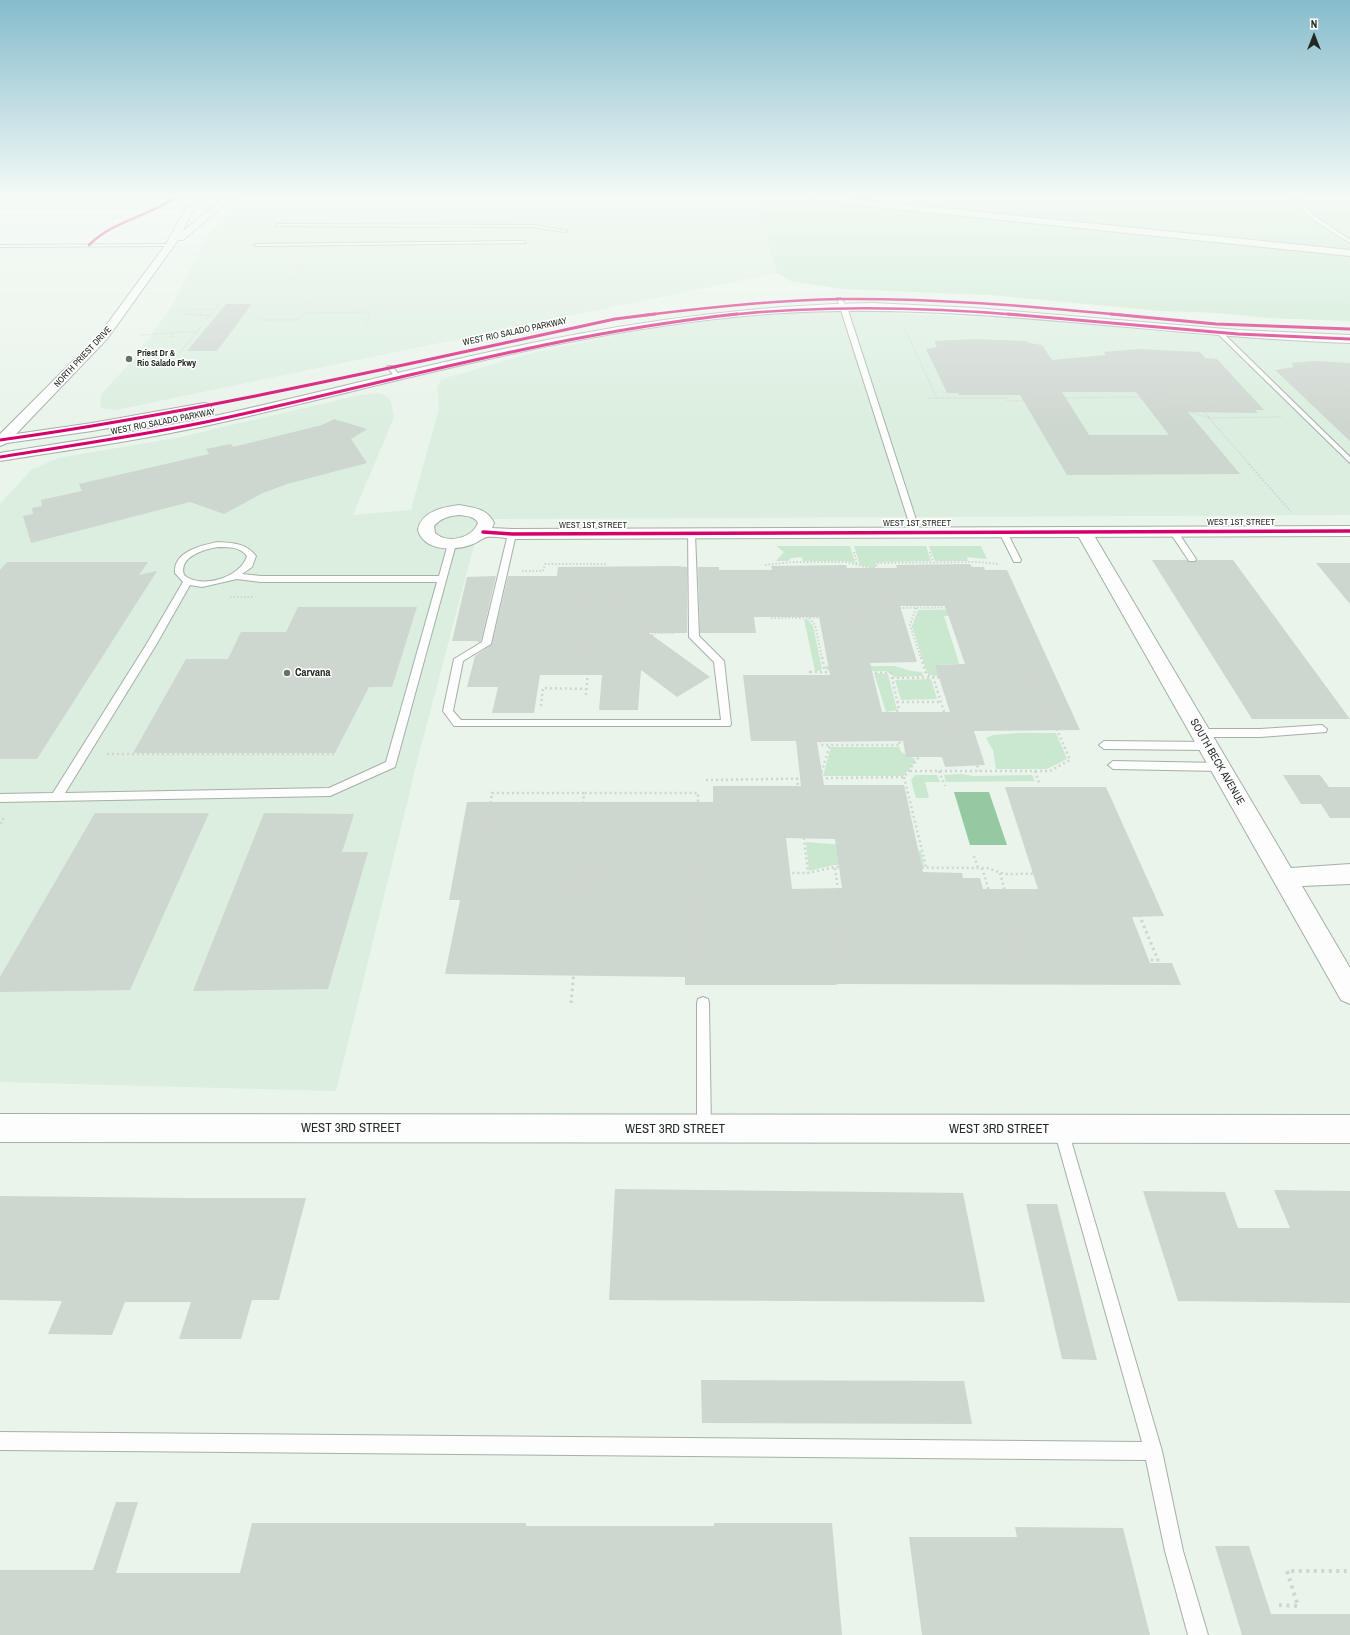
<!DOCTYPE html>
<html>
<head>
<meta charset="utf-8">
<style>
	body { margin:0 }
	#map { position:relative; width:1350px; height:1635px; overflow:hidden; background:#e9f4eb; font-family:"Archivo Narrow",sans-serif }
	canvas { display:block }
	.north { position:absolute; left:1294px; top:16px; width:40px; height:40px; -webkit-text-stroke:3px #fff; paint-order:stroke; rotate:0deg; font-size:11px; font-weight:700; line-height:16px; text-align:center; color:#232a24 }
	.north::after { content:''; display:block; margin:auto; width:14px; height:18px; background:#232a24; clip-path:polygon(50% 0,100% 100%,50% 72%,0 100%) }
</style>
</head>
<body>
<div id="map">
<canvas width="1350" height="1635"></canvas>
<div class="north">N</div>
</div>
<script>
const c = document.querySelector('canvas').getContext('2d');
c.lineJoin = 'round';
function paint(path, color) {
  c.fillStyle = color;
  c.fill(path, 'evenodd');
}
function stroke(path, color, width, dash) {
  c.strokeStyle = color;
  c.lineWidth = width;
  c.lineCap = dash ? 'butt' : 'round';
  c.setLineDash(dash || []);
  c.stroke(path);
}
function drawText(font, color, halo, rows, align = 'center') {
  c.font = font + ' "Archivo Narrow",sans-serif';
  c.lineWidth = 3;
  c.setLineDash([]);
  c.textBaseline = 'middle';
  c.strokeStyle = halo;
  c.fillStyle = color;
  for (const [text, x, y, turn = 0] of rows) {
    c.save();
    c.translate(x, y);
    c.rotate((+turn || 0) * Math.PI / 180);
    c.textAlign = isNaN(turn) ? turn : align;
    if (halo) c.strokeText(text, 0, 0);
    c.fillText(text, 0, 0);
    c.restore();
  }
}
paint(new Path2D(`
	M243,198H755L777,273L116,410L100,408L101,394L132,361L172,306L209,233Z
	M854,312L1032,319L1199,335L1350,344V515L481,519L420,750L336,1091L0,1082V504L31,470L58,458L176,438L360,395L378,393L387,396L391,402L394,417L353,515L411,510L439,409L437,387L442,379L535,352L629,333L695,322L793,313Z`), '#dbeedf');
paint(new Path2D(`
	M755,198H1350V321L1268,318L1219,313L1161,311L989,295L842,289L790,281L777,273Z
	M776,546H850L855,563L846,561H803L802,557L791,558L788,561H776L784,552Z
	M854,546H926L931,561L880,562L875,564V569L860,565Z
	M929,546H981L987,559L967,557L968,561H935Z
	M974,609L973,614L944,616L960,666L956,671L954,664L938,665L942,676H934L927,673L912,626L918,610Z
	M804,619H807L813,626L822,669L820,671H815Z
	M825,666H895L911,671L922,672L923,676L895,677L886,671L831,672L826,669Z
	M874,673L888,674L897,710L886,712Z
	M931,679L937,699L901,700L895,680Z
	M1020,733H1056L1067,759L1047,769H996L993,750L986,738L993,735Z
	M831,747H899L901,752L915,759L914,763L903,776H823Z
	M961,774L974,776L1032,775L1035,781L946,782L944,775Z
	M915,775H937L940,782H925L929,798H916L911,780Z
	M806,842L921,851L924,867L834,865L809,871Z`), '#cae8d0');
paint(new Path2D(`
	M954,792H989L1007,845H970Z`), '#94c9a2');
paint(new Path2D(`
	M226,304H252L217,351H187Z
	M974,339L1027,341L1029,343L1042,345L1052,360L1106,355L1104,352L1138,349L1200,352L1205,358L1217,359L1264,410H1255L1258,413L1188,412L1240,474L1067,475L1020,395H959L958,393H947L926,349L937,347L934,341ZM1062,392H1136L1169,435H1089Z
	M1315,361L1350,363V441L1275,370L1294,367L1291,363Z
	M334,419L367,429L351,439L367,463L287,484L263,493L224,514L190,502L31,543L23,516L33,514L32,508L42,506L41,500L82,491L79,484L209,454L206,449L231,444L233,447L322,425Z
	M1152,560H1187L1189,562H1195L1197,560H1233L1350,719H1252Z
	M7,562H148L139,575L157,571L37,759H0V570Z
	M1316,563H1350V604Z
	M970,564L972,567H984L985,570H1007L1080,730L974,731L985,765L945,767L942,757H906L903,741L817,742L824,785H904L923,872L962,873L963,878H980L983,889H1038L1005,787H1106L1164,916L1132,917L1150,963H1172L1181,985L836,984L837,985H685V977L445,974L460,900H449L467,802H713V786H801L796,741H751L743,675H830L819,617H754L756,633H700L698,567H719V570H772L771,566L846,565L847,568H897L896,565ZM900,606H945L965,664L935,665L950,712H882L870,663L917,662ZM786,838L835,839L842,888L792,889Z
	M677,566L687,567V633H649L710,677L677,697L641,670L638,710H599L602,675H540L534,713H492L498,687H467L475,656L492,644L508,576H557L558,567Z
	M496,576L481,641L478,643V641H452L467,577Z
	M298,607H417L392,687H369L335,753H133L186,659H228L241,632H286Z
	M1283,775H1320L1329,787H1350V818H1330L1321,804H1301Z
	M95,813H209L130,990L0,992V977Z
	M264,813L354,814L342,852H368L328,989L193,991Z
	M615,1189L963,1193L985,1302L609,1300Z
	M1274,1190L1350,1191V1303L1178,1301L1143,1191L1225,1192L1238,1228H1290Z
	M0,1196L186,1198H306L279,1300H252L241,1339H179L191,1302H125L112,1335L48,1334L62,1301L0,1300Z
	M1026,1204H1057L1097,1360L1062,1359Z
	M701,1380L964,1381L972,1424L702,1423Z
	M116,1502H138L116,1573H240L252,1523H526V1526H714V1523H832L842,1635H0V1570H93Z
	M1015,1527L1123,1528L1150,1635H922L909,1537H1017Z
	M1215,1546H1249L1271,1614H1350V1635H1242Z`), '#ced6d0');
const lane = new Path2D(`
	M1291,198H1295L1319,219L1350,240V243L1315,221Z
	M278,224L533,225L567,231L565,232L533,227L276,226Z
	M524,241L526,243L256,246L254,245L256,244Z
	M173,244L171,246L0,247V245Z
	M837,298H841L847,307L920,532L919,534L912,532Z
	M1218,332H1222L1350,457V463L1218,334Z
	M388,366H392L401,377L400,378H396L387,367Z
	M1170,529H1176L1196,559L1195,561H1189L1169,531Z
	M1000,530L1007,532L1021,560L1020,562H1014L999,532Z
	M688,531L695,533L699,636L724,661L731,724L730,726H454L443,711L454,659L482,642L508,534L512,532L516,534L491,644L463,661L453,711L461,720H721L714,662L689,637Z
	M218,542C233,543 246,543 256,556L252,567L242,574L261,576H439L448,544L449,542H455L456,544L395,767L330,796L0,802V794L53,793L146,645L183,582L175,573C173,551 203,545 218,542ZM218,547C230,547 240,547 247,556C241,577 202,590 184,575C178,556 206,549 218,547ZM237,579L261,582H437L386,762L329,788L65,793L156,645L190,585L202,587Z
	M1322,725L1327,729L1326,732L1260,737H1201L1196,733L1201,729H1260Z
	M1104,741L1208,742L1213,746L1208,750L1104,749L1099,745Z
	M1113,761L1220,763L1225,767L1220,771L1113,769L1108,765Z
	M703,997L708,999L709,1003L711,1128L709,1133L704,1135L699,1133L697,1128V1003L698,999Z
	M1061,1123L1066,1125L1068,1130L1162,1451L1183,1551L1208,1635H1188L1165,1551L1146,1460L0,1450V1432L1142,1442L1054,1130L1056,1125Z`);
const street = new Path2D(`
	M815,198H843L1350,250V256L819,201Z
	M1084,527L1090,529L1092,532L1291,868L1350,864V884L1302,886L1350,968V1004L1341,1000L1076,532L1078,529Z
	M0,1114L1350,1115V1143L0,1142Z`);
const secondary = new Path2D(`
	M199,198H208L191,214L183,231L223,198H232L183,240H178L107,339L16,434L92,423L204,403L209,404L211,407L209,410L92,431L7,443L0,446V434L99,335L166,244L184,211Z
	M872,303L975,308L1238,330L1350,335V343C1156,337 962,300 768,314C583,328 403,381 223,422C150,439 74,449 0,461V453C73,441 147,431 219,415C324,392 427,364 532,343C644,320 757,305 872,303Z
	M459,505C474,508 487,508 494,523L492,528L512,529L1350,526V536L512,539C504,538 494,536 487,537C482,538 477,543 473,544C456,551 424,552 418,530C421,511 444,507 459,505ZM459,515C466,516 475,516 478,523C472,539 447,544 435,533L434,526C441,518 449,516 459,515Z`);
stroke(lane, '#a6afa8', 2);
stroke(street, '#a6afa8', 2);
stroke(secondary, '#a6afa8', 2);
stroke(new Path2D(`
	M290,285L301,267H293V265
	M182,310L215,309
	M189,310L184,315H211
	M304,313L311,302
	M210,315L220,303
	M303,315L304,313L371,312
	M370,315L375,303`), '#d1d4d1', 1, [1, 1.5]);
stroke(new Path2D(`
	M185,314L211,315
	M254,317L265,320H299L303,314
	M207,319L211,314
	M365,325L370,314
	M904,327L937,398
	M140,335L173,333
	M175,337H170L175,332H197
	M181,361L178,355L201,327
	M928,398H1006L1007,401H1025L1023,398L1168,397
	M1149,398L1209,418
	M1187,404L1191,409H1213L1205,400
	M1177,407L1182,404H1187L1184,400
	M1201,409L1209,417
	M1331,417L1350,418
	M1250,465L1209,418L1282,417`), '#d1d4d1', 1.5, [1, 1.5]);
stroke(new Path2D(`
	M1249,464L1291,512
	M854,552L857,565
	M930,552L933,562
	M765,565L792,562H846L877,570
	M522,571H543L545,564H606
	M625,577H619L617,631L657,630L656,633H674
	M230,597H253
	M514,605L586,604V595H675
	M892,608L888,596L883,592L876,565L878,563L978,562L998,564
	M916,608L910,625L921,658
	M771,618L859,617L892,608L1005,607L1027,658
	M809,618L815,625L822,658
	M578,640H590L589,658
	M643,641L656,633`), '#d1d4d1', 2, [1.5, 2]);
stroke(new Path2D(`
	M822,657L825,672
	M921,657L926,674L933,677L951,734H968L979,771
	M810,672L891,673L899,710L893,713L900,745H821Z
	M892,678L1034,676
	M586,695L589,657
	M897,702H940
	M541,706L543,688L586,689
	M107,754H336
	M910,771H1050L1070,760L1026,657
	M939,771L945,786
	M1035,771L1040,785
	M820,777L830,745
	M904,777L926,867
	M797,778L808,873
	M706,780L904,777L924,750
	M0,824L5,816
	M974,856L978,868
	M699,866L713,873H808L835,867L987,868L1005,874L1121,873L1135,906
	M577,868L587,869L594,875L607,869L699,871L698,793H584
	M577,868L568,872L566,881L568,891H518L474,902L492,793H584
	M577,868L584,793
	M982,868L991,897H1005
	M694,871L695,906
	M1000,873L1009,906
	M568,891L581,893L590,891L594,884V875
	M580,906L581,893
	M834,906L833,900L839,897L835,867`), '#d1d4d1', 2.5, [2, 3]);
stroke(new Path2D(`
	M695,905L696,953L689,960H1001L1005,957L1023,963L1034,960H1158L1135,905
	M834,905L842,943L839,960
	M1005,957L1010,951H1021L1009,905
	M571,1003L580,905`), '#d1d4d1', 3, [2.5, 3.5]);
stroke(new Path2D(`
	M1279,1605L1298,1606L1287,1571H1350`), '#d1d4d1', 4, [3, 4.5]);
paint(lane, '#fcfdfc');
paint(street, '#fcfdfc');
paint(secondary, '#fcfdfc');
stroke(new Path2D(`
	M89,245C113,221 147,217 174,198
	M646,315C711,307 775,300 840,299C934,298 1028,306 1122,315
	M728,315C826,305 922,307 1019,315`), '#d6006c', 2.5);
stroke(new Path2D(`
	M1008,314L1238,334L1350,339
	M1111,314L1216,324L1350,329
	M0,440C207,411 411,363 615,319L655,314
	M0,457C73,445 147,435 220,419C393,381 560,333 737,314`), '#d6006c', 3);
stroke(new Path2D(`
	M483,532L512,534L1350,531`), '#d6006c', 3.5);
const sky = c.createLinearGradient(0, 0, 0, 427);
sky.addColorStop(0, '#86bccc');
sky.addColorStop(0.46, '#f5faf6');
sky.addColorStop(1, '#f5faf600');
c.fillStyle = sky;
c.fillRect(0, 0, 1350, 427);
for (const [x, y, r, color] of [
	[129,359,4,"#68716a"],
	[287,673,4,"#68716a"]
]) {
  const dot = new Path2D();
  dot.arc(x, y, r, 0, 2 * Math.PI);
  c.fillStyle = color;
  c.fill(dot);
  stroke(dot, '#fff', 1.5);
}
drawText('9px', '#232a24', '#fff', [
	["WEST RIO SALADO PARKWAY",515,332,-12],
	["NORTH PRIEST DRIVE",83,357,-47],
	["WEST RIO SALADO PARKWAY",163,422,-11],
	["WEST 1ST STREET",1241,523],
	["WEST 1ST STREET",917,524],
	["WEST 1ST STREET",593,526]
]);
drawText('bold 9px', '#232a24', '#fff', [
	["Priest Dr &",137,354],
	["Rio Salado Pkwy",137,364]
], 'left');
drawText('bold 11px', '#232a24', '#fff', [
	["Carvana",295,673]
], 'left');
drawText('11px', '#232a24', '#fff', [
	["SOUTH BECK AVENUE",1217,762,60]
]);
drawText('13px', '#232a24', '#fff', [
	["WEST 3RD STREET",351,1129],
	["WEST 3RD STREET",675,1130],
	["WEST 3RD STREET",999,1130]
]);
</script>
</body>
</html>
